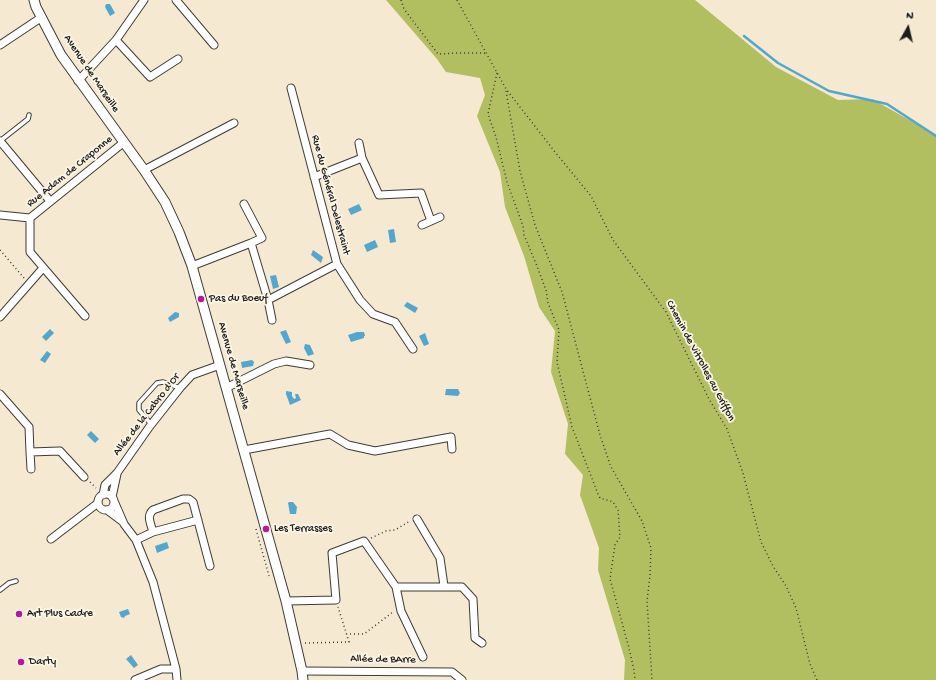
<!DOCTYPE html>
<html>
<head>
<meta charset="utf-8">
<style>
	body { margin:0 }
	#map { position:relative; width:936px; height:680px; overflow:hidden; background:#f5e9d1; font-family:"Gochi Hand",sans-serif }
	canvas { display:block }
	.north { position:absolute; left:888px; top:8px; width:40px; height:40px; -webkit-text-stroke:3px #fcf5e5; paint-order:stroke; rotate:8deg; font-size:11px; font-weight:700; line-height:16px; text-align:center; color:#1c1c1c }
	.north::after { content:''; display:block; margin:auto; width:14px; height:18px; background:#1c1c1c; clip-path:polygon(50% 0,100% 100%,50% 72%,0 100%) }
</style>
</head>
<body>
<div id="map">
<canvas width="936" height="680"></canvas>
<div class="north">N</div>
</div>
<script>
const c = document.querySelector('canvas').getContext('2d');
c.lineJoin = 'round';
function paint(path, color) {
  c.fillStyle = color;
  c.fill(path, 'evenodd');
}
function stroke(path, color, width, dash) {
  c.strokeStyle = color;
  c.lineWidth = width;
  c.lineCap = dash ? 'butt' : 'round';
  c.setLineDash(dash || []);
  c.stroke(path);
}
function drawText(font, color, halo, rows, align = 'center') {
  c.font = font + ' "Gochi Hand",sans-serif';
  c.lineWidth = 3.5;
  c.setLineDash([]);
  c.textBaseline = 'middle';
  c.strokeStyle = halo;
  c.fillStyle = color;
  for (const [text, x, y, turn = 0] of rows) {
    c.save();
    c.translate(x, y);
    c.rotate((+turn || 0) * Math.PI / 180);
    c.textAlign = isNaN(turn) ? turn : align;
    if (halo) c.strokeText(text, 0, 0);
    c.fillText(text, 0, 0);
    c.restore();
  }
}
paint(new Path2D(`
	M386,0H695L776,67L838,100L872,99L936,135V680H624L625,660L598,570L599,548L580,495L583,475L565,454L568,424L551,372L555,331L539,307L524,256L505,207L500,172L477,116L485,95L480,78L446,72L437,59Z`), '#b2bf61');
paint(new Path2D(`
	M106,4H110L115,13L110,16L105,7Z
	M359,204L362,210L351,215L348,209Z
	M394,229L396,242L390,243L388,230Z
	M375,240L378,247L367,252L364,245Z
	M313,250L323,257L321,263L311,255Z
	M276,275L279,287L273,289L270,276Z
	M407,302L418,308L415,313L404,306Z
	M175,312L179,313V317L170,322L168,318Z
	M50,329L54,333L46,341L42,337Z
	M286,330L291,342L286,344L280,332Z
	M357,332H364L365,336H364V338L351,342L348,335Z
	M425,333L429,344L424,346L419,336Z
	M305,344L310,345L314,354L308,356L304,348Z
	M47,351L51,354L45,363L40,360Z
	M252,360L254,362L253,366L242,368L241,362Z
	M446,389H458L460,393L458,396L445,395Z
	M286,391L292,392V396L294,399L296,398L295,394H298L301,400L290,405L286,394Z
	M91,431L99,439L95,443L87,435Z
	M289,502H293L297,507L296,514H290L288,503Z
	M167,542L169,548L157,553L155,546Z
	M128,609L130,614L125,616L124,618L121,617L119,612Z
	M131,655L138,665L134,668L126,659Z`), '#53a6ce');
stroke(new Path2D(`
	M744,36L778,63L829,91L887,104L936,136`), '#53a6ce', 2.5);
const service = new Path2D(`
	M0,141L28,119L29,115
	M151,424L139,410V403L157,383L163,382L180,388
	M0,590L9,583L16,581`);
const minor = new Path2D(`
	M176,0L214,45
	M116,40L150,77L178,59
	M0,45L42,17
	M78,81L116,40L144,0
	M291,88L337,264L360,300L373,314L395,322L413,349
	M0,141L50,201
	M359,143L362,158
	M144,170L234,123
	M314,177L362,158L379,195L421,193L431,221
	M244,204L262,238L251,243
	M0,215L30,218V252L85,316
	M30,218L123,143
	M422,225L440,217
	M192,266L251,243L268,300L337,264
	M268,300L272,320
	M0,317L43,268
	M226,388L274,364L286,361L310,365
	M0,394L29,427L30,452L60,451L84,477
	M244,450L330,434L348,445L375,451L451,437L452,449
	M30,452L31,469
	M98 502a8 8 0 1 1 16 0a8 8 0 1 1-16 0Z
	M103,495L105,485L117,473L150,426L180,388L192,375L220,365
	M112,497L117,474
	M114,501L124,524L136,540L153,582L176,669L177,680
	M107,510L123,522
	M417,519L440,558L444,586
	M198,520L153,532C151,524 146,516 153,510L183,499H189L193,502L210,566
	M51,539L98,503
	M136,540L153,532
	M396,587L401,611L423,657
	M286,601L336,600L332,553L364,541L396,587H462L473,599L475,638L482,643
	M302,671L452,672L462,680
	M135,680L161,669H176`);
const tertiary = new Path2D(`
	M34,0L36,7L61,55L144,170L165,202L179,232L192,266L286,601L302,671L303,680`);
stroke(service, '#3d3b37', 5.5);
stroke(minor, '#3d3b37', 9);
stroke(tertiary, '#3d3b37', 11);
stroke(new Path2D(`
	M401,0L404,9L438,54L458,53H486
	M457,0L506,89L555,152L591,196L613,240L666,312L709,399L727,429L743,473L761,542L773,566L786,586L796,608L810,664L817,680
	M497,73L488,114L496,137L507,182L523,226L524,235L537,266L546,290L548,303L559,330L557,362L572,427L598,494L600,498L613,502L618,510L620,537L615,545L610,579L629,648L634,670L635,680
	M506,91L520,171L535,225L562,292L600,435L611,467L642,521L651,548L650,576L647,601L652,680
	M0,250L24,278
	M90,482L96,488
	M256,529L269,576
	M371,538L386,531L395,530L410,521
	M346,634H364L393,612
	M305,643L349,642L338,607`), '#3d3b37', 1.5, [1, 3]);
stroke(service, '#fff', 3.5);
stroke(minor, '#fff', 7);
stroke(tertiary, '#fff', 9);
for (const [x, y, r, color] of [
	[201,299,4,"#b5179e"],
	[266,529,4,"#b5179e"],
	[19,614,4,"#b5179e"],
	[21,662,4,"#b5179e"]
]) {
  const dot = new Path2D();
  dot.arc(x, y, r, 0, 2 * Math.PI);
  c.fillStyle = color;
  c.fill(dot);
  stroke(dot, '#fcf5e5', 1.5);
}
drawText('11px', '#1c1c1c', '#fcf5e5', [
	["Avenue de Marseille",91,74,56],
	["Rue Adam de Craponne",70,172,-39],
	["Rue du Général Delestraint",330,195,75],
	["Chemin de Vitrolles au Griffon",700,361,62],
	["Avenue de Marseille",233,366,74],
	["Allée de la Cabro d'Or",147,415,-52],
	["Allée de BArre",383,660,1]
]);
drawText('11px', '#1c1c1c', '#fcf5e5', [
	["Pas du Boeuf",209,299],
	["Les Terrasses",274,529],
	["Art Plus Cadre",27,614],
	["Darty",29,662]
], 'left');
</script>
</body>
</html>
